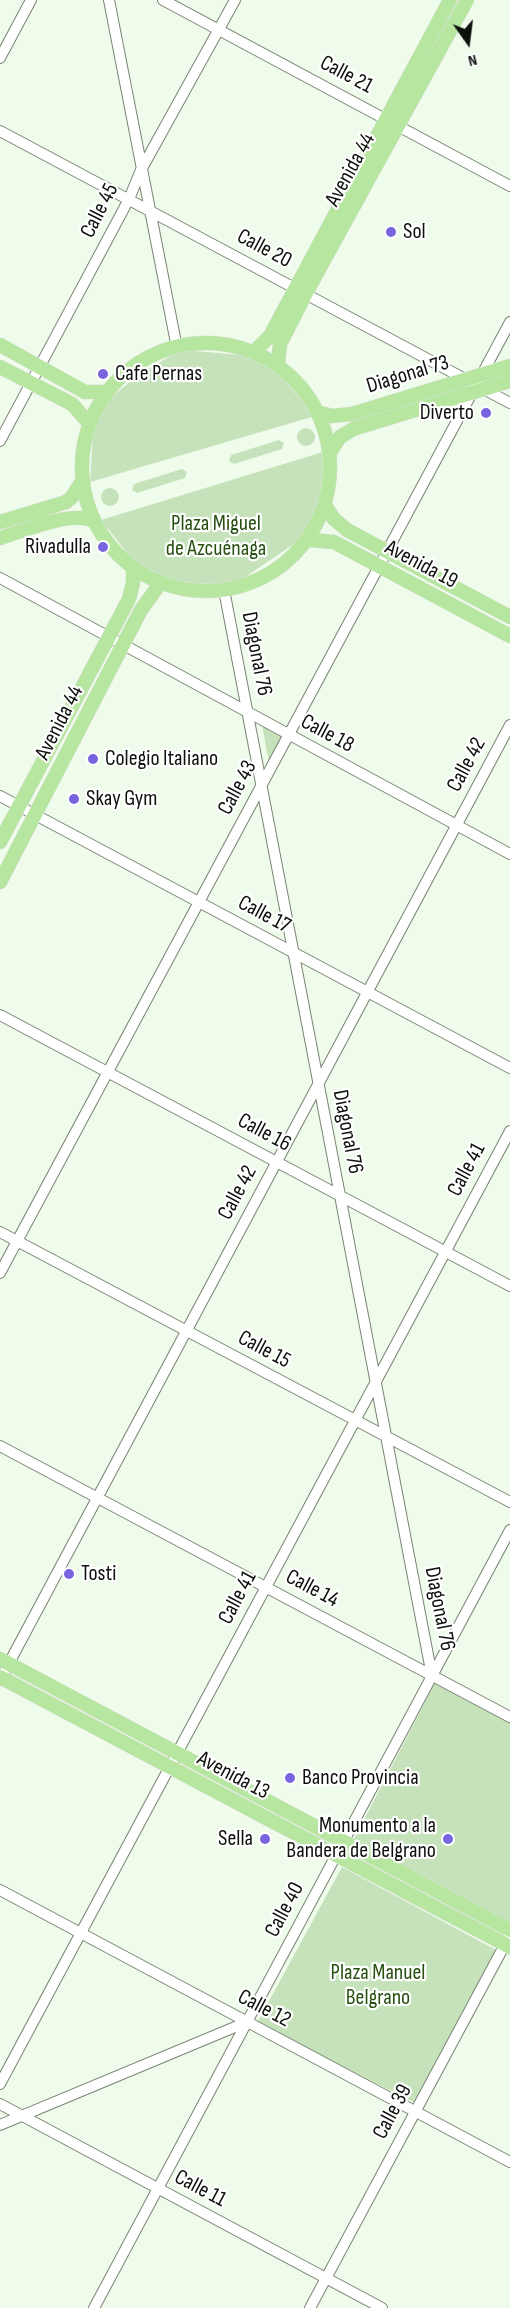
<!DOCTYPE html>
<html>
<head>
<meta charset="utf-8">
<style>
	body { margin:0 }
	#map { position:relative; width:510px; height:2308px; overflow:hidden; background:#f0fceb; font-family:"Sofia Sans Condensed",sans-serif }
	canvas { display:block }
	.north { position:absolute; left:438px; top:12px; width:60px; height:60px; -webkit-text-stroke:4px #fff; paint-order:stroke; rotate:166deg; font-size:16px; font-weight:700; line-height:24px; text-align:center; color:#0d110c }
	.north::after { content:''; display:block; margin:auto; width:21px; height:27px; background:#0d110c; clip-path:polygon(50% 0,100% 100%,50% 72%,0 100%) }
</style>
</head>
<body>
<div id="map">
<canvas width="510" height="2308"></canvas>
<div class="north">N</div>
</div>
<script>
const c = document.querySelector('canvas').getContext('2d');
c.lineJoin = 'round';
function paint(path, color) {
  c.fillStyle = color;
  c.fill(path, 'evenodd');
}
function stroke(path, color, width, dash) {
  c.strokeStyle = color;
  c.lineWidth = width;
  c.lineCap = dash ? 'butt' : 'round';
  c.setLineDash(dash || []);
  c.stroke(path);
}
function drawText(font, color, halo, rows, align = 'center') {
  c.font = font + ' "Sofia Sans Condensed",sans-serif';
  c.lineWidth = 4.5;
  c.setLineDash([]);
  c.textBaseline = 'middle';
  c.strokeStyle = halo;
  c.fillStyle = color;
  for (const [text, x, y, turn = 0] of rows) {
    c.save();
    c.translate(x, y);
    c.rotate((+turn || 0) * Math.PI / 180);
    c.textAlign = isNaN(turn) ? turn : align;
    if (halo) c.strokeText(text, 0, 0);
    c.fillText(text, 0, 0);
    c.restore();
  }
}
paint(new Path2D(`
	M183,350L253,356L275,369L315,416L90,482C92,461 91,436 97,417C103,396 163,358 183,350Z
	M297 437a9 9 0 1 1 18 0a9 9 0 1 1-18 0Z
	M279,440L284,443L282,449L234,464L229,461L231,455Z
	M326,451L318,521L307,535L232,586L216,589L157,579L143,573L101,520Z
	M182,469L187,472L185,478L137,493L132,490L134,484Z
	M101 497a9 9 0 1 1 18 0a9 9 0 1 1-18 0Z
	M262,725L283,737L269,763Z
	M436,1681L510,1721V1924L353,1841Z
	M342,1867L496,1950L415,2103L257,2023Z`), '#c5e2ba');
const minor = new Path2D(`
	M109,0L176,343
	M163,0L510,186
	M0,58L31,0
	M0,131L510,403
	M0,441L129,199L141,170L235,0
	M0,578L510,854
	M225,595L432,1676
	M0,796L510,1068
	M0,1015L510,1286
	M0,1232L510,1502
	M0,1273L510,322
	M0,1446L510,1717
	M0,1680L510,725
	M0,1890L510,2162
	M0,2084L510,1131
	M0,2104L382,2308
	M0,2125L247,2022
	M94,2308L510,1530
	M310,2308L510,1935`);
const major = new Path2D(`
	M82 467a124 124 0 1 1 248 0a124 124 0 1 1-248 0Z
	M0,345L85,392H105
	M255,351L270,336L450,0
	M278,363L280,344L305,295L467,0
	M0,367L72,404L88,422
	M317,412L332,416L352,414L510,366
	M331,451L340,437L353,429L510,381
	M326,507L334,519L347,530L510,617
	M0,522L66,502L72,497L82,481
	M0,538C23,531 72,510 93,521
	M310,540L334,542L510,636
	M0,842L129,599L133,583V571
	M0,882L141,610L159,585
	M0,1659L510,1930
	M0,1677L510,1947`);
stroke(minor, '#798474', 12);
stroke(major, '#e2e2e2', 15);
stroke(minor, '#fff', 10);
stroke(major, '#b6e69f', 14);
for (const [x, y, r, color] of [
	[391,232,6,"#7764de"],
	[103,374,6,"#7764de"],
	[486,413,6,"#7764de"],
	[103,547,6,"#7764de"],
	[93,759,6,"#7764de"],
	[74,799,6,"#7764de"],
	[69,1574,6,"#7764de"],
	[290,1778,6,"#7764de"],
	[265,1839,6,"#7764de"],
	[448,1839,6,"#7764de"]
]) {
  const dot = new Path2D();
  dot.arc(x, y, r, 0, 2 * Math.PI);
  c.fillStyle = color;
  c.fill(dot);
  stroke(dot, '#fff', 2);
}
drawText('22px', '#0d110c', '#fff', [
	["Calle 21",346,75,28],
	["Avenida 44",351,170,-61],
	["Calle 45",100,211,-63],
	["Calle 20",264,249,28],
	["Diagonal 73",408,375,-17],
	["Avenida 19",421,565,28],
	["Diagonal 76",256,654,79],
	["Avenida 44",60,723,-63],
	["Calle 18",327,734,28],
	["Calle 42",467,765,-62],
	["Calle 43",238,788,-62],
	["Calle 17",264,915,28],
	["Diagonal 76",347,1132,79],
	["Calle 16",264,1133,28],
	["Calle 41",467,1170,-62],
	["Calle 42",238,1193,-62],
	["Calle 15",264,1350,28],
	["Calle 14",312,1589,28],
	["Calle 41",238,1598,-62],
	["Diagonal 76",439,1609,79],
	["Avenida 13",233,1776,28],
	["Calle 40",285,1910,-62],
	["Calle 12",264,2009,28],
	["Calle 39",393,2112,-62],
	["Calle 11",200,2189,28]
]);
drawText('22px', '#0d110c', '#fff', [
	["Sol",403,232],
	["Cafe Pernas",115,374],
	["Diverto",474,413,"right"],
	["Rivadulla",91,547,"right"],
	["Colegio Italiano",105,759],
	["Skay Gym",86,799],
	["Tosti",81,1574],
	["Banco Provincia",302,1778],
	["Monumento a la",436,1826,"right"],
	["Bandera de Belgrano",436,1851,"right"],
	["Sella",253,1839,"right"]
], 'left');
drawText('22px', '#274f10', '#fff', [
	["Plaza Miguel",216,524],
	["de Azcuénaga",216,549],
	["Plaza Manuel",378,1973],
	["Belgrano",378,1998]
]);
</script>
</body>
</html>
